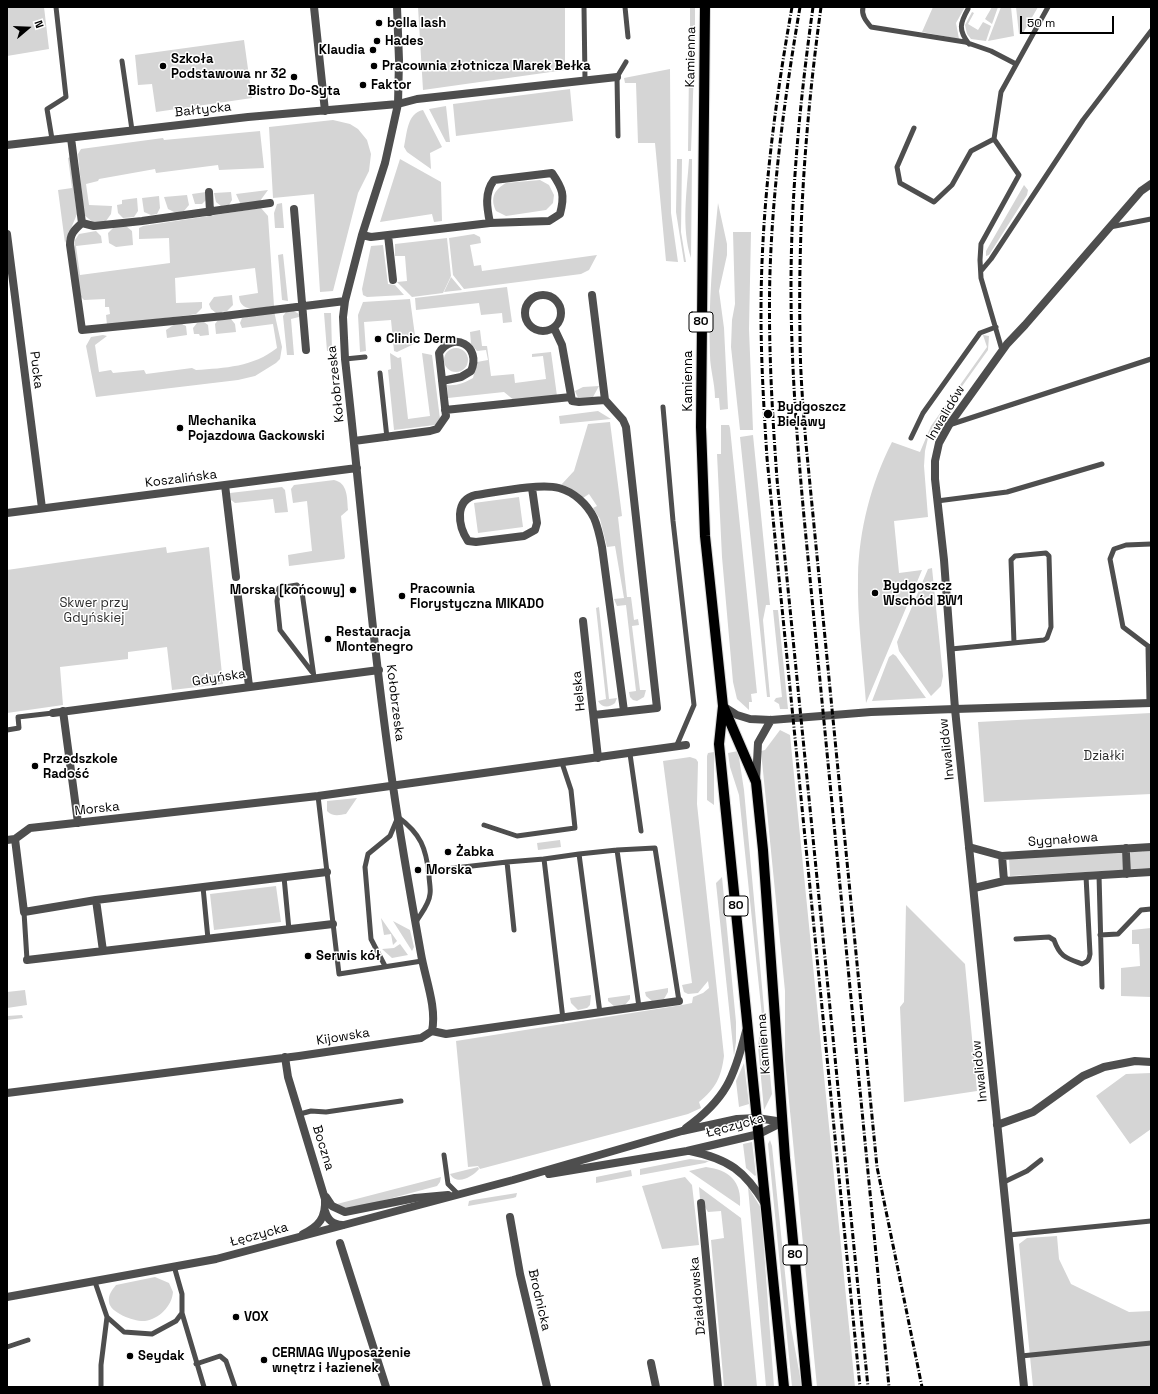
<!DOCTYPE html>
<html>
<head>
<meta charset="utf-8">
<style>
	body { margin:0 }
	#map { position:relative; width:1158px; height:1394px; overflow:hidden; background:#fff; font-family:"Space Grotesk",sans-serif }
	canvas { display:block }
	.frame { position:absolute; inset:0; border:8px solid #000; pointer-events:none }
	.north { position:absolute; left:8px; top:8px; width:40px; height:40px; -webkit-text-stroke:3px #fff; paint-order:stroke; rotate:71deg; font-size:11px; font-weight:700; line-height:16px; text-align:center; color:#000 }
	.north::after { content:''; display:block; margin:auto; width:14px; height:18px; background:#000; clip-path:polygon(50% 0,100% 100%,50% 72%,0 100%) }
	.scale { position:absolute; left:1020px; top:16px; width:94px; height:18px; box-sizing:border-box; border:2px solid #000; border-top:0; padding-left:5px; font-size:12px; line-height:14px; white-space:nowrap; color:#000; -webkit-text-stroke:3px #fff; paint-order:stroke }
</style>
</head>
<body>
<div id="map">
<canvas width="1158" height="1394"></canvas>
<div class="frame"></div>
<div class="north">N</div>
<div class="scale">50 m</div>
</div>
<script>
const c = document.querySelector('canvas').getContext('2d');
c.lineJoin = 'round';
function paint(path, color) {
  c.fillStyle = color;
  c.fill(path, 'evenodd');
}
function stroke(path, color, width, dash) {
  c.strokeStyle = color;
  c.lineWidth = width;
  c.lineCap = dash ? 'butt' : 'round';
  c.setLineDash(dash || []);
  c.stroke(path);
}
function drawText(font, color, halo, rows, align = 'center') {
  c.font = font + ' "Space Grotesk",sans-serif';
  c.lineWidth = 3;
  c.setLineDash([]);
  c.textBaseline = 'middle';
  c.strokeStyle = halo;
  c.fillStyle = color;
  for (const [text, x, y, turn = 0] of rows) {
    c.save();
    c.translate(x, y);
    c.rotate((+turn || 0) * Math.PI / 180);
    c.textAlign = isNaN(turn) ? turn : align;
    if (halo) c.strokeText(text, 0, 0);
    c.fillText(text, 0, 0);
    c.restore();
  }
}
paint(new Path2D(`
	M7,7H44L49,49L7,56Z
	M418,7H565V70L423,90Z
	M690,7H695V53H690Z
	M933,7H965L956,23L959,39L922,32Z
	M992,7H998L992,24L985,19Z
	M1001,7H1011L1014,36L988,41Z
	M1016,7H1038L1023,33L1019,34Z
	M972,12L974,13L968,24L978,30L983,22L991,26L986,41L971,39L967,34L965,25Z
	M244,40L252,98L156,112L152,84L138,85L135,55Z
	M670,69L671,213L678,262L666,261L655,143H638L636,83H625L624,78Z
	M689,69H694L691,151H688Z
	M570,89L573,121L456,136L453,104Z
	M446,106L450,142H446L429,109Z
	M423,110L442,147L430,153L431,169L407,152L404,147C407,134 407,113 423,110Z
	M333,120L350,124L358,129L367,140L371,154L369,171L358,193L333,291L320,292L314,194L273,198L269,127Z
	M260,131L264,168L219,170L218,165L156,173L155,169L99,179L98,181L86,184L89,205L112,206L111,214L106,221L94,223L84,215L78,154L81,149L163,138L164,140Z
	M70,157L77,214L65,243L58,190L72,188L68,158Z
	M400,159L441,182L442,221L434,222L432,214L380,222Z
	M677,159H682L681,232L686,262H684L676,212Z
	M689,159H692V162L691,258C681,227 687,191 689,159Z
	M540,180L549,185L554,195L553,203L546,210L506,216L496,211C490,198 494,190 506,183Z
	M1024,185L1028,190L1027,195L989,255L986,256V251Z
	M268,190L260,201L241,205L236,194Z
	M206,192V200L202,204H195L192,194Z
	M231,192L232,200L229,205L221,206L216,202L214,193Z
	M187,195L189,205L184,211L176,213L168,209L164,197Z
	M159,196L160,208L157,214L151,215L144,212L142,198Z
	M137,198L138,211L134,217L123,218L118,213L117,205L122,204V200Z
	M282,203L284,228H275L274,213L277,204Z
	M718,203L727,244V255L719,291L724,328L728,409L720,410L719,398H715C715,383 710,369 710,355C708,304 713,253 718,203Z
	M261,208L268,216L274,306C262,307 240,315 239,296L258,293L255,268L175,278L176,303L202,302V308L196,314L190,315L107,325L106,315L110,314L109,307H105V299L84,300L80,296L74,247L75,240L79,234L96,231L101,236L102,243L76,246L80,275L170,263L169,238L139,239V228L143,226Z
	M126,226L132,231L133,245L116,247L109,243L108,233L114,227Z
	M733,232H751L749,329L753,430H740L731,347L732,320L735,304Z
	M474,234L480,237L481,243L470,245L474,266L481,265L482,271L597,255L589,270L581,274L464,289L453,275L449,238Z
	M447,238L451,276L443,293L412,297L397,282L407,281L405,256H395V244Z
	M383,245L388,284L395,285L404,295L367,297L363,295L362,289L371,246Z
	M283,254L288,301L282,300L278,255Z
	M451,277L462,290L444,292Z
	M507,287L512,322L503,323L502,313L481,315L479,303L416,310L415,298Z
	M232,295L233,305L227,311L216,313L211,309L209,304L214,297Z
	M410,299L416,343L397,352L394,351L391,320L364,322L366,351L360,352L358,315L363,302Z
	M292,310L299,314V317L291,319L294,355H287L283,316L286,312Z
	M274,311L282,347L280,359L276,363L255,376L238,380L96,397L86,346L91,337L103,335L107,336L95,345L99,372L111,370L113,373L144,370L146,374L192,368L196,370C225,368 253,367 277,348L273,324L242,328L240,323L242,318Z
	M324,313H331L332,350L327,351Z
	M231,319L235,324L236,332L216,334L215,324L218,320Z
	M204,322L208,325L209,335L200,336L199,334H194L193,328L197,323Z
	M175,324H182L186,326L187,335L167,338L166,330Z
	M480,330L482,346H487L491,376L514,374L515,383L546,379L543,356L532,357V354L551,352L557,396L515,401L504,392L448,398L447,385C457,386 464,383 473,378L477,362L488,360L486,350L477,351L471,344L470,332Z
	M983,335L989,336L988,350L940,417L928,438L925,451L924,466L928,517L894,521L899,573L922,570L866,703C863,661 857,618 858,576C859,530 871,483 892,442L920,452L931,426L987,347Z
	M444 360a12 12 0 1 1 24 0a12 12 0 1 1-24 0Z
	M390,353L398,358L401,357L408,419L430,416L422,353L432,355L440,419L435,425L394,430L388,370L391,369Z
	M599,386L593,397L579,400L575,391L583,387Z
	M598,411L611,419L560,424L559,416Z
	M610,422L622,516L618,517L627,597H631L634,620L638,619L639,625L632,626L640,690H646L644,697L637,701L633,700L630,697L629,692L636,691L626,605L617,606L614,599L624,598L615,546L607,547L600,519L593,508L597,506L589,494L583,498L561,485L574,471L588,424Z
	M721,425H729L730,428L757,693L751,694L752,702H749V710L737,699L733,682L722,557L717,454H721Z
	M753,435L770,605H766L763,620L770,697H767L740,437Z
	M334,480C348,483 347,498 348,510L341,516L345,557L344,559L289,566L288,555L312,551L307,501L293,503L291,489L294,485Z
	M282,487L285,490L288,512L275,513L273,499L235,503L231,500L230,493Z
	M519,497L523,527L478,533L474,503Z
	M166,547L167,553L209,547L223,684L172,690L167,647L128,652V659L60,667L63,705L7,713V570Z
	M932,568L943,676L941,686L931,696L899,651L897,642L928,569Z
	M599,607L609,699L617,698L615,703C609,708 602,708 598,701L606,699L596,608Z
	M773,610H778L788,709H780L779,704L774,701L776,698L782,697Z
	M893,654L896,656L926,698L872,701L889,657Z
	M1151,713V794L984,802L978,722Z
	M780,730L790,735L855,1387H817L785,1060V991L761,751L765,750Z
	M738,751L744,790L771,1085L772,1094L764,1110L758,1046L762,1016L739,795L730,767L728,753Z
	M714,752V805L707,800V756L708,753Z
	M690,757L696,759L698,762L697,804L724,1056C721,1078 716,1088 699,1102L701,1108L688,1114L480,1169L478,1166L468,1167L456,1041L682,1005L692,1003L693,997L703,993L709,988L708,981L698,993L688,994L684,992L682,985L692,983L663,761Z
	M357,798L346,814C340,815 332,817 327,811V801Z
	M560,840L561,847L538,850L537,843Z
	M1151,851V868L1131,869V852Z
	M1123,852L1124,870L1010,876L1009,858Z
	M722,877L736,1022V1042L734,1056L716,883Z
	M276,886L281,922L214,930L210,894Z
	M906,905L965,964L977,1091L904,1102L900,1007L904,1002Z
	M381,918L397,941L393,945L391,934L384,935Z
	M393,921L410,930L414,947L412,951Z
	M1151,928V997L1121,996V968L1140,966L1139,944H1132V930Z
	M400,944L408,955L392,958L382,949L394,948Z
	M668,988V992L664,999L652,1001L646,996L645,992Z
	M25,990L27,1005L7,1008V992Z
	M591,995L590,1005L587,1008L578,1010L571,1003L570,998Z
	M630,995V999L625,1005L615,1007L608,1001V998Z
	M22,1015L23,1018L7,1020V1016Z
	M744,1063L749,1104L739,1107L736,1081Z
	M1151,1073V1129L1130,1144L1096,1096L1126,1074Z
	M770,1140L772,1146L790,1322L802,1387H792L768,1144Z
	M752,1142L756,1175L755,1176L746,1168L743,1144Z
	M690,1159L709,1161L705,1163L640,1175V1169Z
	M478,1167L479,1169C472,1177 457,1186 450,1174Z
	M706,1167C729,1170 742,1181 740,1206L689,1171Z
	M631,1170L632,1176L596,1183V1177Z
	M441,1177L440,1182L437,1186L370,1204L345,1208L337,1204Z
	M685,1177L692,1185L699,1245L662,1249L642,1186Z
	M699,1187L741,1218L757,1387H724L711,1240L724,1238L721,1211L708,1212L700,1199Z
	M748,1187L761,1208L774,1387H766Z
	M517,1193L516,1197L513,1198L468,1206L469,1201L473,1200Z
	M1057,1236L1059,1259L1071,1284L1129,1312L1151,1311V1387H1033L1019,1244L1027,1238Z
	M155,1277L169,1283L173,1292C172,1306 159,1319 145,1321C135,1322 110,1313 109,1302C108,1295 112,1290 116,1285Z`), '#d5d5d5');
const primary = new Path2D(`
	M705,7L701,427L705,536L723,706L719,744L784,1387
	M724,708L756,782L763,850L785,1158L807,1387`);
stroke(primary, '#dbdbdb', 12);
stroke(new Path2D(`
	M584,7L585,80
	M625,7L628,37
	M863,7C861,15 866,21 871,27L965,42L991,51L1016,64
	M968,9C960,23 958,30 969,44
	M122,61L132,130
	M914,128L897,167L900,183L934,202L952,185L971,151L994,139
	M618,136L617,77L626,62
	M52,139L47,109L66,97L56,7
	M1110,227L1151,219
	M981,271L991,259L1083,120L1151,31
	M1002,350L981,278L980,260L981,244L1019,175L994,139L1001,92L1048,7
	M345,359L365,357
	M380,373L387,438
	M663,407L673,521L694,705L676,747
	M949,425L1151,359
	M911,438L923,413L980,333L996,327
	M937,501L1007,492L1102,464
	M1148,646L1123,627L1110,559L1114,549L1126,545L1151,544
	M1148,646L1149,703
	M951,649L1044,640L1047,638L1051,627L1049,556L1046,553L1015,556L1011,560L1014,643
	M312,672L280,630L277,601L279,588L297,585L302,592L314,677
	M7,730L19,728L18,717L53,713
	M630,754L641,831
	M318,796L339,974L422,961
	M484,825L517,836L575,828L571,790L562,763
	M428,871L507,862
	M1099,875L1102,987
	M284,877L289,930
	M203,887L208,939
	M24,912L27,960
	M514,930L507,862L544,859
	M1100,935L1118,934L1141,910L1151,909
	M1016,939L1049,937L1054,940C1060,957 1066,958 1082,964C1088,962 1089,960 1090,954L1086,876
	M385,966L371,939L365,867L368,854L390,836L398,817C421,834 426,848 429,875C429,881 431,889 430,894C429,905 421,913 416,922
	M639,1007L617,850L655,848L679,1001
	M600,1013L579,854L617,850
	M563,1019L544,859L579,854
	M300,1114L311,1111L326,1112L401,1101
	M444,1155L448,1184L458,1194
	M1004,1182L1027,1171L1041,1160
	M1009,1235L1151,1221
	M95,1282L107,1317L124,1332L152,1334L176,1321L182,1313V1294L174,1266
	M182,1313L204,1387
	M7,1347L28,1340
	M1021,1356L1151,1343
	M196,1364L220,1356L226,1361L235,1387
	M101,1387V1365L107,1317`), '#4e4e4e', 5);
stroke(new Path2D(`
	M314,7L325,111
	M397,7L399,60L398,104L385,163L362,235L345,301L343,317L345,359C361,501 372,644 393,786C401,842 411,898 421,954C425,978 437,1007 432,1031
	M71,138L82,223C74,230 70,234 70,245L82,330L224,316L345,301
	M7,145L248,117L398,104L417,99L617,77
	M1151,184L1141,191L1025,325L1007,344L949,425L939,443L935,461V479L944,560L955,709L1151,703
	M209,192L210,212
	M294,209L306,350
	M82,223L94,226L142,221L270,203
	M7,234L42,508
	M362,235L371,237L490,223L549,221L560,214C565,195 563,189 552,173L494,180C484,193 487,208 490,223
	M388,235L393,280
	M592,295L605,400
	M525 313a18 18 0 1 1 36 0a18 18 0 1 1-36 0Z
	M554,328L562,345L572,401L579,402L605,400L623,420L626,427L657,708L594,715
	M445,410L571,397
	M354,441L430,431L437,429L446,416L439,353C453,330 482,346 471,371L461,377L442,381
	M225,485L236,577
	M532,488L537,523L535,530L524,536L476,542L468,541C458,526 454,500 476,495C497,492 540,483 559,488C574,492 587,504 594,518C598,527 600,537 602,547L624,711
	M7,513L357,468
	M237,589L249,686
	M583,621L598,758
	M63,711L78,823
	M53,713L379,670
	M15,839L30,828L318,796L686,745
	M7,840L15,839L24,912L96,900L327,872
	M969,847L1002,856L1151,847
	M1126,848L1127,874
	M1002,856L1004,881
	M974,888L1004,881L1151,872
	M96,900L103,951
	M27,960L333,924
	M285,1057L288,1077L325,1199C326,1218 319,1226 303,1234
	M7,1093L299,1056L421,1038L432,1031L446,1034L679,1001
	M997,1125L1033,1112L1083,1076L1104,1067L1135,1061L1151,1062
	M326,1197L332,1206L345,1212L415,1198L448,1195
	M701,1203L718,1387
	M325,1211C328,1221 333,1224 342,1225
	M510,1217L520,1274L547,1387
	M340,1243L386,1387
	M651,1363L656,1387`), '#4e4e4e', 8);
stroke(new Path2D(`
	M723,706L737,715L750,719L771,720L871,712L955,709L1024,1387
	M756,781L758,743L771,720
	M686,1128C726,1099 734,1078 746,1031
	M690,1151C729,1159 745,1171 765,1204
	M549,1174L687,1151L759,1134L783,1122
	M7,1297L216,1259L513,1180L682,1131L737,1119L757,1118L783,1122`), '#4e4e4e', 8);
stroke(primary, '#000', 10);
stroke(new Path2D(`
	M792,7C774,108 761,210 761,313C761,362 764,410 767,458L860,1387
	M800,7C785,95 773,183 770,272C768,341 772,410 777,479L868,1387
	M813,7C800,100 791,193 791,287C791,364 797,440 804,517L889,1387
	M821,7C806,116 798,225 800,334C800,371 803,407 806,444L877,1167L922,1387`), '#000', 3, [6, 2, 1, 2]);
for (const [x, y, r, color] of [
	[379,23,4,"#000"],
	[377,41,4,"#000"],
	[373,50,4,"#000"],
	[163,66,4,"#000"],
	[374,66,4,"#000"],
	[294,77,4,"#000"],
	[363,85,4,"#000"],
	[378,339,4,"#000"],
	[768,414,5,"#000"],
	[180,428,4,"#000"],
	[353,590,4,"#000"],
	[875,593,4,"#000"],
	[402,596,4,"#000"],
	[328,639,4,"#000"],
	[35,766,4,"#000"],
	[448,852,4,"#000"],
	[418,870,4,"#000"],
	[308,956,4,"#000"],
	[236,1317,4,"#000"],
	[130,1356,4,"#000"],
	[264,1360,4,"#000"]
]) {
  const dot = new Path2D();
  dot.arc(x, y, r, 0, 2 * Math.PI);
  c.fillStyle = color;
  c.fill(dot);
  stroke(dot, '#fff', 1.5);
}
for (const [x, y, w] of [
	[701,322,24],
	[736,906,24],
	[795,1255,24]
]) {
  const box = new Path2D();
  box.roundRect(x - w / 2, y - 10, w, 20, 3);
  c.fillStyle = '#fff';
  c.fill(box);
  stroke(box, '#000', 1);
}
drawText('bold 12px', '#000', null, [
	["80",701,322],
	["80",736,906],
	["80",795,1255]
]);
drawText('bold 13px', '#000', '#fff', [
	["bella lash",387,23],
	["Hades",385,41],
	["Klaudia",365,50,"right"],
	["Szkoła",171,59],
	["Podstawowa nr 32",171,74],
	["Pracownia złotnicza Marek Bełka",382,66],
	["Faktor",371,85],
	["Bistro Do-Syta",294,91,"center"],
	["Clinic Derm",386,339],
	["Bydgoszcz",777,407],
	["Bielawy",777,422],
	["Mechanika",188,421],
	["Pojazdowa Gackowski",188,436],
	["Bydgoszcz",883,586],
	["Wschód BW1",883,601],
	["Pracownia",410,589],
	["Florystyczna MIKADO",410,604],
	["Morska [końcowy]",345,590,"right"],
	["Restauracja",336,632],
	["Montenegro",336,647],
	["Przedszkole",43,759],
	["Radość",43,774],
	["Żabka",456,852],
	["Morska",426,870],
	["Serwis kół",316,956],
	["VOX",244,1317],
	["CERMAG Wyposażenie",272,1353],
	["wnętrz i łazienek",272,1368],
	["Seydak",138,1356]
], 'left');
drawText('13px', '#000', '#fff', [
	["Kamienna",691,57,-89],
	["Bałtycka",203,110,-6],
	["Pucka",36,370,83],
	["Kamienna",688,381,-90],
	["Kołobrzeska",336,384,-96],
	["Inwalidów",946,413,-59],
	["Koszalińska",181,479,-7],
	["Gdyńska",219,678,-9],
	["Helska",579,691,-96],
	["Kołobrzeska",395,703,83],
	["Inwalidów",947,749,-96],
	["Morska",97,809,-6],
	["Sygnałowa",1063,840,-4],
	["Kijowska",343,1037,-9],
	["Kamienna",764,1044,-94],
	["Inwalidów",980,1071,-96],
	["Łęczycka",735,1126,-15],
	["Boczna",323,1148,73],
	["Łęczycka",259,1235,-15],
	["Działdowska",698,1296,-95],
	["Brodnicka",539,1300,77]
]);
drawText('13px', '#2c2c2c', '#fff', [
	["Skwer przy",94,603],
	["Gdyńskiej",94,618],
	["Działki",1104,756]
]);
</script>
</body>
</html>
